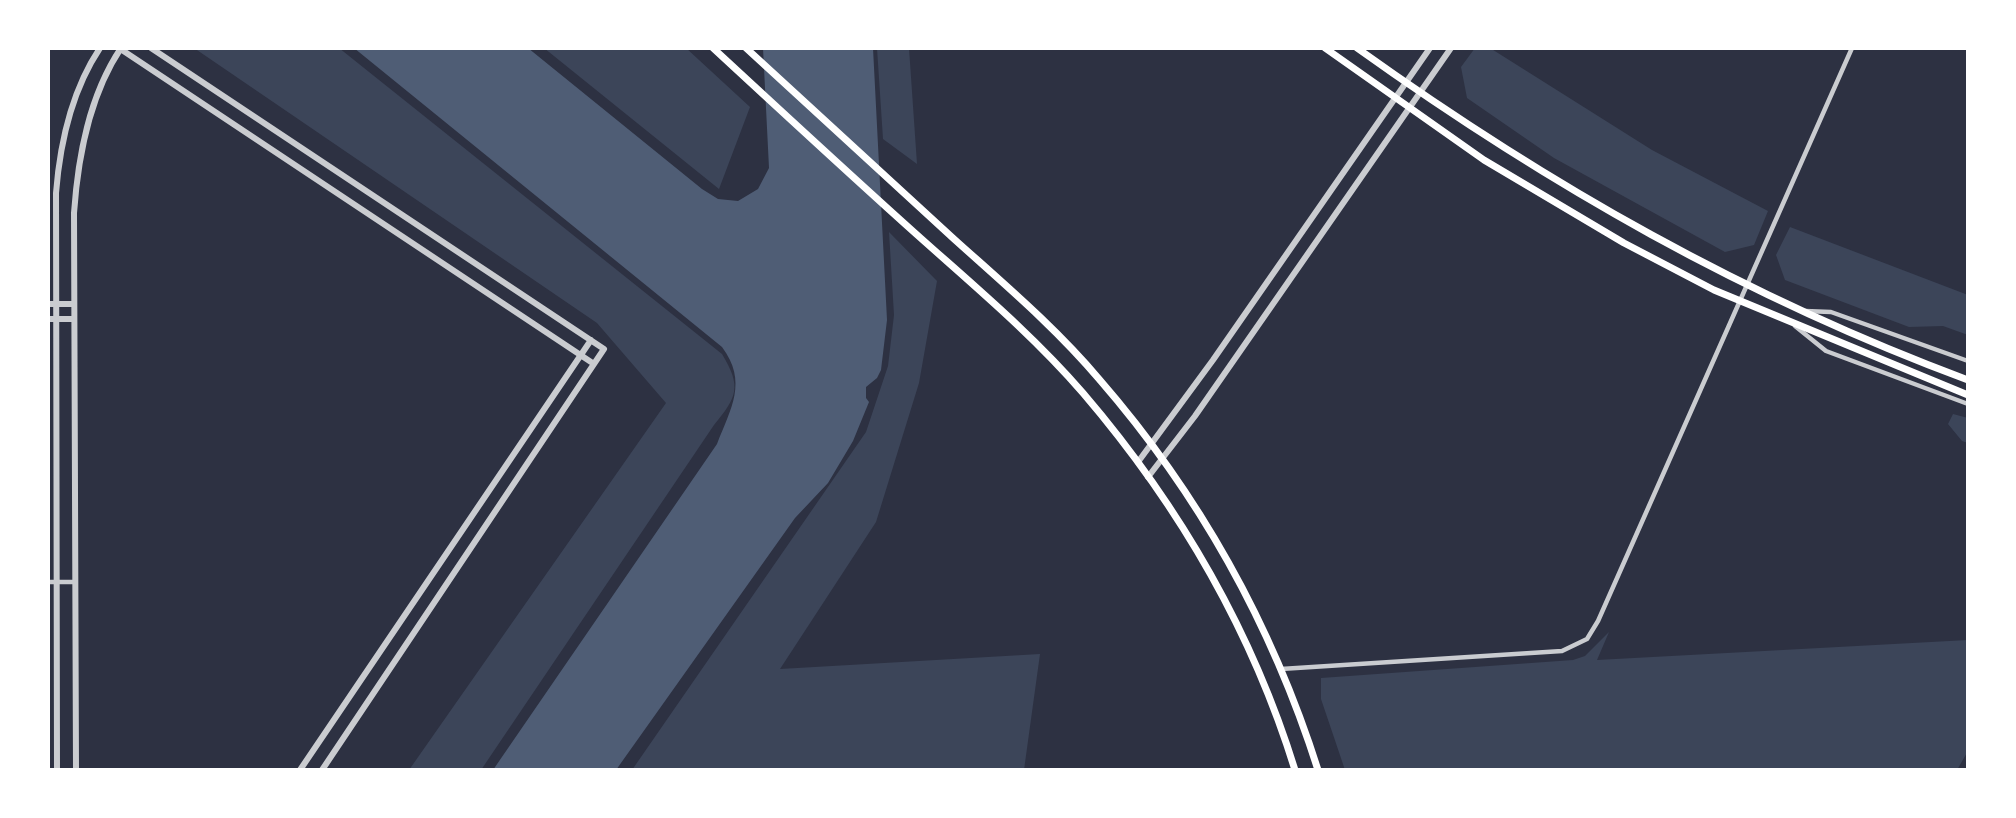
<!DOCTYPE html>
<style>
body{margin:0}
#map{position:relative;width:2016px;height:818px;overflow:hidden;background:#2d3142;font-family:"Public Sans",sans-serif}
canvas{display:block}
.frame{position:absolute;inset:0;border:50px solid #fff;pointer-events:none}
</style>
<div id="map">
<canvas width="2016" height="818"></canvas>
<div class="frame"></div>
</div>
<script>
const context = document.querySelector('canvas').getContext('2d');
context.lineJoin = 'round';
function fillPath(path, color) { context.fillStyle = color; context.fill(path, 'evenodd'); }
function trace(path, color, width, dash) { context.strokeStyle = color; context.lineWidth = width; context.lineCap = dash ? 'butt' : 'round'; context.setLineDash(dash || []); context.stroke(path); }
fillPath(new Path2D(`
 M194 48H339L722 354C742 387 737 397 714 425L481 770H409L666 403 597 323Z
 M544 48H686L750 107 719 189Z
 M877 48H909L917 164 883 139Z
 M1475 48H1490L1652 150 1768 211 1754 245 1725 252 1554 158 1467 98 1461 67Z
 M1790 227 1968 295V335L1943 326 1909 327 1785 280 1776 255Z
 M889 232 937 281 919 383 876 522 780 669 1040 654 1024 770H632L866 432 888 366 894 315Z
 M1953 414 1968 418V443L1962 441 1948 424Z
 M1609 632 1597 660 1968 640V751L1957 770H1345L1321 699V678L1573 660 1585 656Z`), '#3c4559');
fillPath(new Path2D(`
 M354 48H528L702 189 718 199 738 201 758 189 769 168 763 48H873L887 320 881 370 877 378 866 387V398L869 402 853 441 828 483 795 518 616 770H493L717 444C731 408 748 382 722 347Z`), '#4f5d75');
trace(new Path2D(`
 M1805 311 1831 312 1968 361
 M1795 326 1826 351 1968 404
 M48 582H75
 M1281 669 1562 651 1587 639 1598 621 1852 48`), '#caccd0', 4.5);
trace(new Path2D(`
 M119 48 594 364
 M151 48 604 349 322 770
 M48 304H74
 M48 319H74
 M1138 462 1213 360 1430 48
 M1148 477 1195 416 1451 48
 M57 770 56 193C60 143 72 90 100 48
 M76 770 74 213C78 156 89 96 121 48
 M300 770 591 340`), '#caccd0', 6);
trace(new Path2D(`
 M713 48C780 110 847 172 915 233 973 285 1032 334 1083 393 1178 504 1252 631 1295 770
 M746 48C815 112 885 175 954 239 1004 284 1055 327 1099 379 1199 494 1272 625 1318 770
 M1325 48 1484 160 1624 243 1714 290 1968 395
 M1357 48C1550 186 1745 297 1968 380`), '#fff', 7);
</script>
